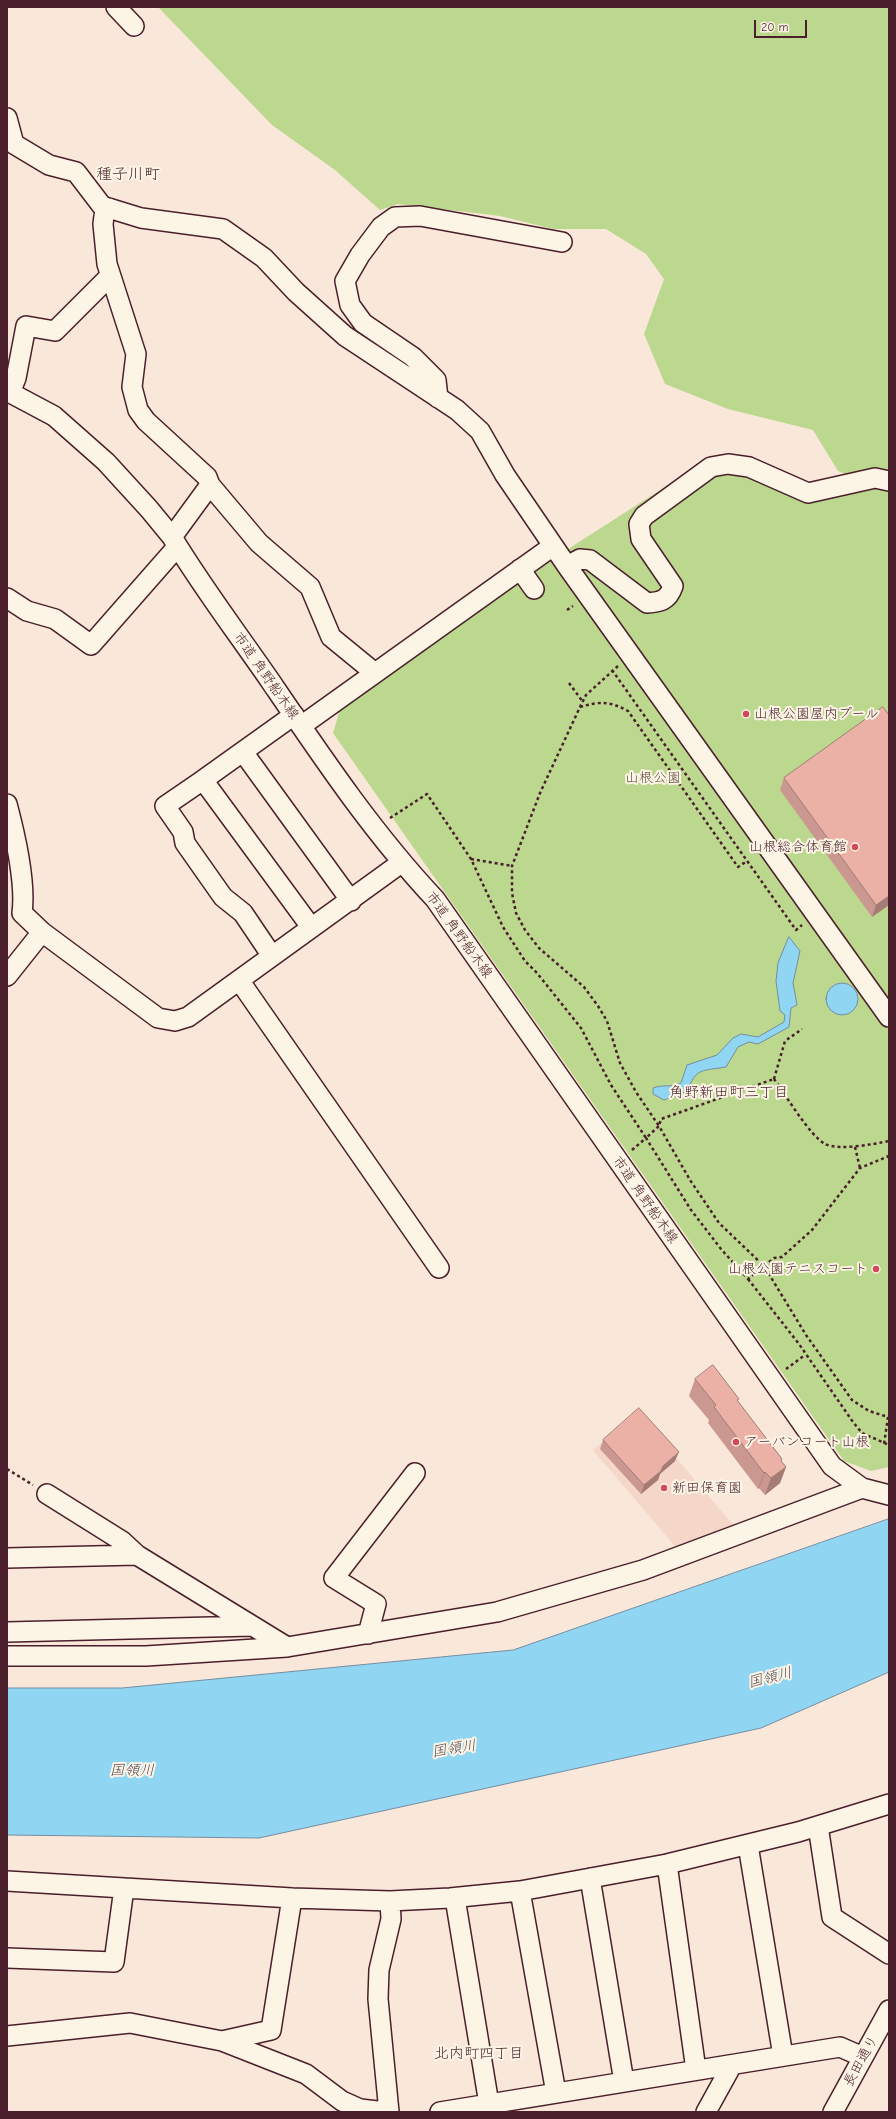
<!DOCTYPE html>
<meta charset="utf-8">
<style>
body{margin:0}
#map{position:relative;width:896px;height:2119px;overflow:hidden;background:#f9e7d9;font-family:"Comic Neue",sans-serif}
canvas{display:block}
.frame{position:absolute;inset:0;border:8px solid #4a1f2b;pointer-events:none}
.scale{position:absolute;left:754px;top:20px;width:53px;height:18px;box-sizing:border-box;border:2px solid #4a1f2b;border-top:0;padding-left:5px;font-size:12px;line-height:14px;white-space:nowrap;color:#4a1f2b;-webkit-text-stroke:3px #fcf5e5;paint-order:stroke}
</style>
<div id="map">
<canvas width="896" height="2119"></canvas>
<div class="frame"></div>
<div class="scale">20 m</div>
</div>
<script>
const context = document.querySelector('canvas').getContext('2d');
context.lineJoin = 'round';
function fillPath(path, color) { context.fillStyle = color; context.fill(path, 'evenodd'); }
function trace(path, color, width, dash) { context.strokeStyle = color; context.lineWidth = width; context.lineCap = dash ? 'butt' : 'round'; context.setLineDash(dash || []); context.stroke(path); }
function write(font, color, halo, rows, align = 'center') {
  context.font = font + ' "Comic Neue","Klee One",sans-serif'; context.lineWidth = 4; context.setLineDash([]); context.textBaseline = 'middle'; context.strokeStyle = halo; context.fillStyle = color; for (const [text, x, y, turn = 0] of rows) {
    context.save(); context.translate(x, y); context.rotate((+turn || 0) * Math.PI / 180); context.textAlign = isNaN(turn) ? turn : align; if (halo) context.strokeText(text, 0, 0); context.fillText(text, 0, 0); context.restore();
  }
}
fillPath(new Path2D(`
 M637 1412 735 1527 678 1550 593 1450Z`), '#f5d7ca');
fillPath(new Path2D(`
 M158 7H889V1467L871 1471 844 1461 333 733 340 709 565 551 696 467 711 460 809 489 850 476 838 471 813 430 728 409 665 384 644 334 664 279 646 254 606 229H553L500 216 398 204 380 210 335 170 272 125Z`), '#bcd88f');
const water = new Path2D(`
 M789 937 800 951 793 983 797 1005 791 1008 789 1027 758 1044 749 1042 738 1047 726 1067C704 1071 695 1067 688 1091L664 1100 653 1094V1088C663 1084 671 1088 681 1083L687 1065 717 1055 733 1038 741 1034 758 1037 784 1022 785 1015 780 1011 776 981 778 963Z
 M826 999a16 16 0 1 1 32 0a16 16 0 1 1-32 0Z
 M889 1519V1672L761 1728 259 1838 7 1835V1688H122L513 1650Z`);
fillPath(water, '#90d6f2');
trace(water, '#748da2', 1);
const minor = new Path2D(`
 M116 7 134 26
 M7 118 14 144 49 165 76 172 102 206 141 218 223 229 264 258 296 292 345 336 457 410 480 431 505 475 567 566 889 1017
 M109 208 104 216 103 224 107 264 136 354 132 387 138 410 146 421 207 477 210 485
 M7 391 54 416 106 462 149 509 172 537C202 587 238 634 271 682 322 757 373 833 435 899L832 1466 862 1488 889 1495
 M10 393 16 378 26 326 55 331 110 276
 M438 398 436 380 413 357 363 323 350 305 345 281 360 255 381 227 395 217 420 216 562 242
 M172 537 210 485 259 543 310 587 331 637 375 673
 M567 566 580 559 590 560 647 603C660 602 668 601 673 586L641 539 639 524 644 516 711 467 728 464 749 467 808 493 875 478 889 481
 M520 569 534 589
 M7 598 27 611 55 619 91 645 177 547
 M294 715 203 780 311 927
 M301 726 553 546
 M243 752 351 901
 M203 780 165 806 183 832 185 843 223 897 243 913 272 956
 M7 804C15 834 26 884 22 913L42 932 158 1018 175 1021 188 1017 401 863
 M7 976 42 932
 M239 980 439 1268
 M47 1494 122 1541 137 1555
 M7 1558 137 1555 287 1647
 M7 1632 252 1626
 M368 1634 376 1604 334 1578 415 1473
 M7 1656H146L287 1647 497 1612 643 1570 862 1488
 M818 1826 832 1917 889 1954
 M748 1845 783 2056
 M667 1864 696 2070
 M590 1878 624 2082
 M7 1881 292 1898 390 1901 450 1898 520 1891 667 1864 798 1832 889 1804
 M520 1891 556 2093
 M455 1898 489 2104
 M7 1958 114 1962 124 1888
 M7 2036 130 2023 222 2041 306 2074 342 2101 360 2109 386 2112
 M222 2041 271 2030 292 1898
 M389 2112 378 1999 379 1970 391 1919 390 1901
 M440 2112 840 2047 863 2057
 M706 2112 732 2065
 M833 2112 889 2010`);
trace(minor, '#4a1f2b', 22);
trace(new Path2D(`
 M567 610 573 606
 M618 666 586 695 580 707 540 793 512 866V893L516 913 525 930 539 948 584 987 598 1006 607 1021 620 1063 636 1092 659 1126 661 1119 774 1079
 M612 670 796 930 802 925
 M569 683 583 702
 M580 707C601 701 609 701 628 711L738 867 747 861
 M390 818 427 794 471 859 503 927 525 961 537 973 581 1028 611 1085 646 1138 659 1126 690 1180 719 1223 764 1266 774 1258 782 1257 812 1230 860 1168 889 1156
 M471 859 512 866
 M774 1079C785 1094 810 1136 825 1144 839 1151 874 1144 889 1141
 M774 1079 785 1041 802 1029
 M855 1147 860 1168
 M632 1150 646 1138 691 1210 721 1249 748 1279 764 1266 806 1335 852 1400 869 1411 888 1417 884 1444
 M748 1279 799 1344 853 1422 862 1433 889 1445
 M786 1369 805 1355
 M7 1469 33 1485`), '#4a1f2b', 2.5, [3, 3]);
trace(minor, '#fcf5e5', 19);
fillPath(new Path2D(`
 M889 715V905L872 917 780 790 784 778Z
 M695 1379 738 1402 782 1459 781 1462 786 1467 780 1483 765 1495 759 1488 758 1489 708 1423 709 1420 689 1396Z
 M603 1440 675 1461 660 1474 658 1480 641 1494 600 1449Z`), '#ca9890');
fillPath(new Path2D(`
 M889 896V905L872 917 876 905Z
 M679 1452 675 1461 660 1474 658 1480 641 1494 644 1485 663 1466Z
 M782 1459 777 1474 786 1467 780 1483 765 1495 771 1478 781 1461Z
 M765 1472 759 1488 758 1489 764 1473Z`), '#a47c75');
const building = new Path2D(`
 M883 707 889 715V896L876 905 784 778Z
 M713 1365 739 1399 737 1400 782 1459 781 1461 786 1467 771 1478 765 1472 764 1473 714 1407 716 1405 695 1379Z
 M639 1408 679 1452 663 1466 661 1471 644 1485 603 1440Z`);
fillPath(building, '#ebb1a7');
trace(building, '#a47c75', 1);
for (const [x, y, r, color] of [
 [746,714,4,"#d1495b"],
 [855,847,4,"#d1495b"],
 [876,1269,4,"#d1495b"],
 [736,1442,4,"#d1495b"],
 [664,1488,4,"#d1495b"]
]) { const dot = new Path2D(); dot.arc(x, y, r, 0, 2 * Math.PI); context.fillStyle = color; context.fill(dot); trace(dot, '#fcf5e5', 1.5); }
write('14px', '#4a1f2b', '#fcf5e5', [
 ["市道 角野船木線",266,676,55],
 ["市道 角野船木線",459,935,54],
 ["市道 角野船木線",645,1200,55],
 ["長田通り",861,2061,-61]
]);
write('14px', '#4a1f2b', '#fcf5e5', [
 ["山根公園屋内プール",754,714],
 ["山根総合体育館",847,847,"right"],
 ["山根公園テニスコート",868,1269,"right"],
 ["アーバンコート山根",744,1442],
 ["新田保育園",672,1488]
], 'left');
write('14px', '#664d44', '#fcf5e5', [
 ["山根公園",653,778]
]);
write('15px', '#4a1f2b', '#fcf5e5', [
 ["角野新田町三丁目",729,1093],
 ["北内町四丁目",479,2054]
]);
write('italic 15px', '#5c4d5d', '#fcf5e5', [
 ["国領川",770,1678,-14],
 ["国領川",454,1749,-9],
 ["国領川",132,1771]
]);
write('16px', '#4a1f2b', '#fcf5e5', [
 ["種子川町",128,174]
]);
</script>
